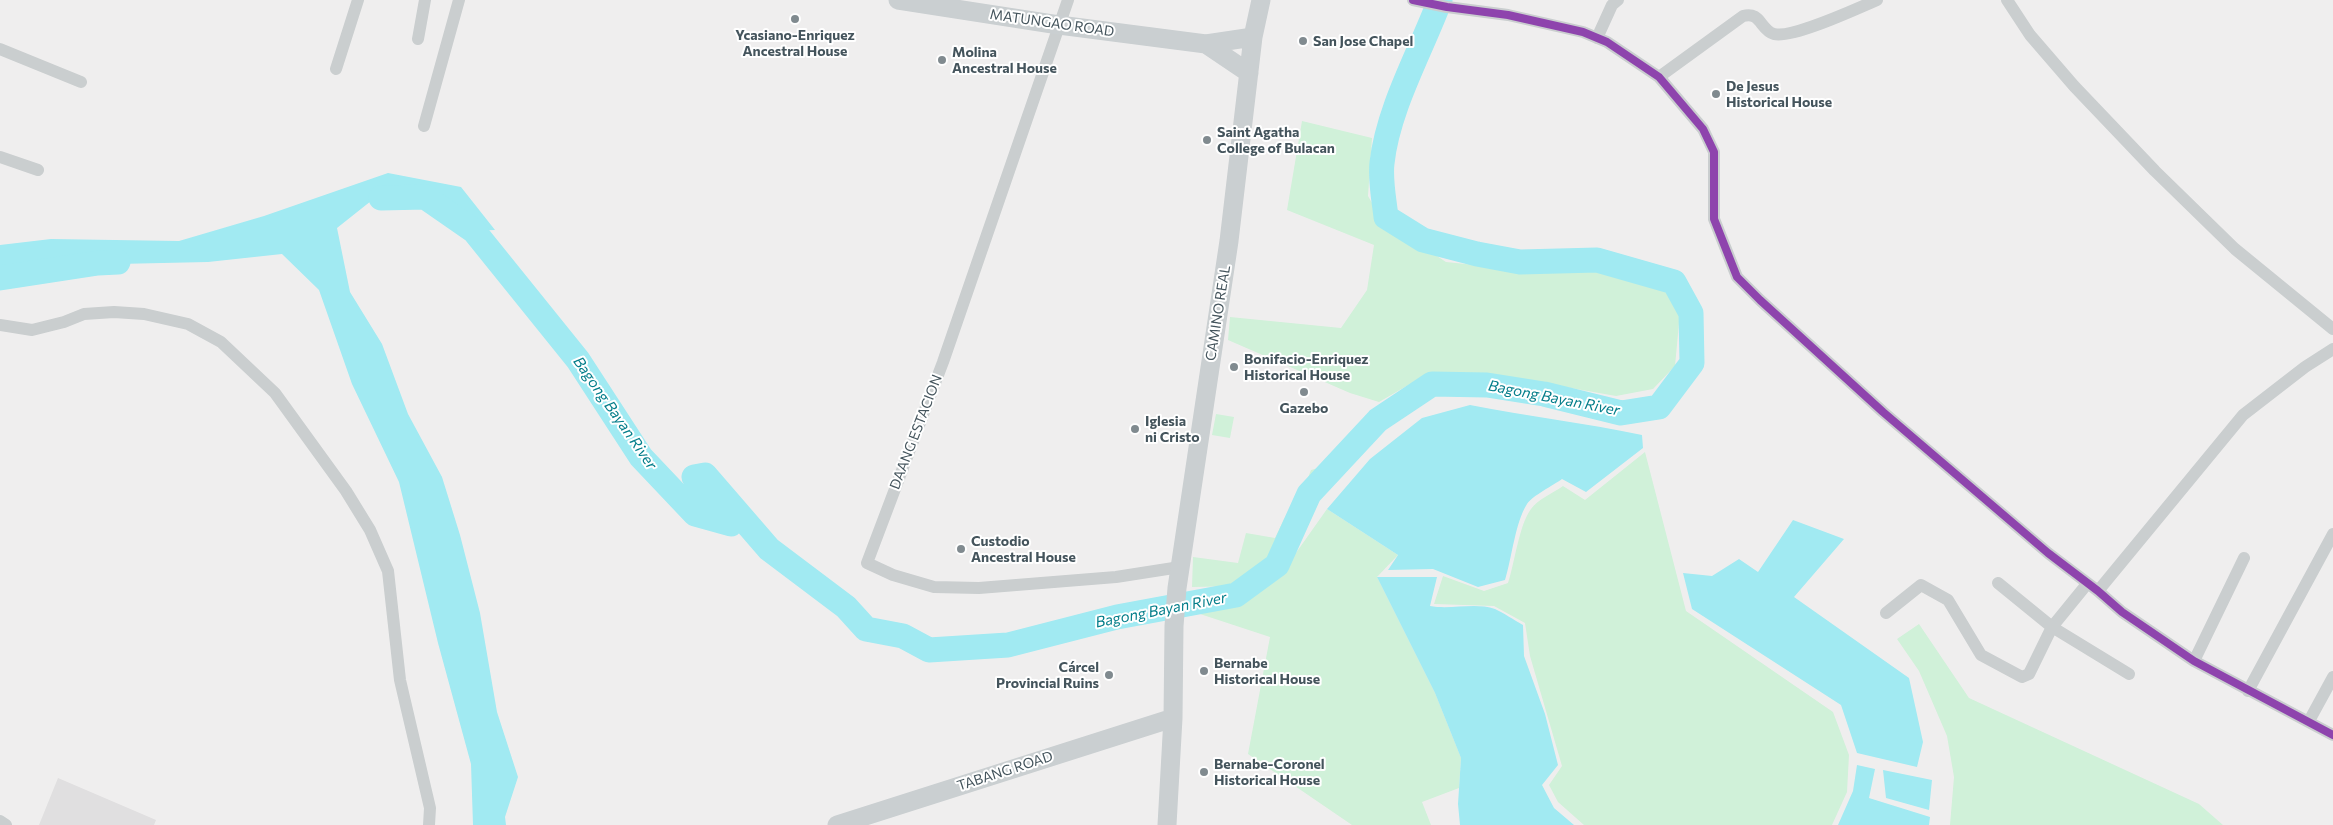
<!DOCTYPE html>
<meta charset="utf-8">
<style>
body{margin:0}
canvas{display:block;background:#efeeee}
</style>
<canvas width="2333" height="825"></canvas>
<script>
const context = document.querySelector('canvas').getContext('2d');
context.lineJoin = 'round';
function fillPath(path, color) { context.fillStyle = color; context.fill(path, 'evenodd'); }
function trace(path, color, width, dash) { context.strokeStyle = color; context.lineWidth = width; context.lineCap = dash ? 'butt' : 'round'; context.setLineDash(dash || []); context.stroke(path); }
function write(font, color, halo, rows, align = 'center') {
  context.font = font + ' Commissioner,sans-serif'; context.lineWidth = 4; context.setLineDash([]); context.textBaseline = 'middle'; context.strokeStyle = halo; context.fillStyle = color; for (const [text, x, y, turn = 0] of rows) {
    context.save(); context.translate(x, y); context.rotate((+turn || 0) * Math.PI / 180); context.textAlign = isNaN(turn) ? turn : align; if (halo) context.strokeText(text, 0, 0); context.fillText(text, 0, 0); context.restore();
  }
}
fillPath(new Path2D(`
 M58 778 156 820 154 825H39Z`), '#e0dfe0');
fillPath(new Path2D(`
 M1302 121 1372 138 1368 196 1382 220 1446 262 1505 268 1590 265 1664 286 1680 312 1675 366 1653 389 1616 396 1520 379 1429 373 1379 402 1350 393 1228 340 1230 317 1341 328 1367 290 1374 245 1287 210Z
 M1216 414 1234 417 1230 438 1212 435Z
 M1645 452 1686 611 1833 712 1849 755 1847 792 1832 825H1584L1558 802 1549 785 1562 766 1530 656 1525 623 1494 606 1434 604 1443 576 1484 591 1508 583C1515 562 1519 525 1531 509 1537 500 1553 493 1563 486L1585 500Z
 M1326 466 1311 487 1273 562 1238 586 1192 587 1193 557 1238 563 1246 533 1275 538 1284 519 1295 511 1311 470Z
 M1327 509 1398 555 1377 577 1435 693 1461 758 1459 788 1422 802 1431 825H1352L1248 754 1270 637 1197 613 1244 595 1286 567Z
 M1919 624 1969 698 2199 804 2223 825H1950L1954 777 1947 736 1919 671 1897 639Z`), '#d0f1d9');
fillPath(new Path2D(`
 M388 173 461 187 495 230 468 231 416 197 371 201 337 228 350 292 382 344 408 414 442 477 460 535 480 613 497 712 518 777 505 817 506 825H473L471 764 438 643 399 482 352 384 319 290 282 254 208 262 72 265 0 272V245L51 239 179 241 264 216Z
 M1470 405C1527 416 1585 423 1642 435L1643 448 1586 492 1562 479C1554 485 1532 496 1527 504 1515 523 1512 558 1505 580L1478 587 1433 569 1388 570 1398 555 1327 509 1370 459 1422 418Z
 M1793 520 1844 539 1794 597 1909 678 1923 742 1917 767 1857 753 1841 705 1692 609 1683 573 1712 576 1739 559 1758 572Z
 M1377 577H1437L1430 606C1451 610 1475 602 1495 609 1504 613 1514 620 1523 625L1524 656 1545 714 1558 765 1542 785 1554 808 1574 825H1460L1458 804 1461 758 1435 693Z
 M1857 765 1875 769 1869 798 1930 817 1929 825H1838L1853 791Z
 M1883 770 1932 780 1929 810 1886 798Z`), '#a1eaf2');
trace(new Path2D(`
 M381 198 425 197 474 231 578 360 641 457 695 514 731 524 694 477 705 475 769 549 846 607 866 629 903 636 929 650 1008 645 1117 617 1236 595 1277 565 1309 494 1378 420 1432 384 1487 385 1544 394 1621 413 1659 407 1692 363 1691 313 1674 282 1597 260 1520 262 1477 254 1423 240 1386 217C1384 199 1380 180 1382 163 1388 108 1421 51 1440 0
 M0 278 98 263 118 262`), '#a1eaf2', 25);
trace(new Path2D(`
 M1068 0 943 362 867 563 893 575 934 587 979 588 1116 577 1180 567
 M1413 0 1447 7 1508 15 1583 32 1607 42 1659 77 1703 129 1714 152V219L1737 277 1760 300 1883 412 2048 553 2098 591 2122 612 2194 661 2333 735
 M2007 0 2030 35 2074 86 2155 171 2235 249 2333 329
 M1597 38 1612 5 1618 0
 M418 39 425 0
 M0 49 81 82
 M336 69 358 0
 M1659 77 1743 16C1761 11 1760 30 1774 34 1792 39 1858 8 1877 0
 M424 126 459 0
 M0 157 38 170
 M0 325 32 330 64 322 84 314 114 312 144 314 188 324 221 342 275 393 346 491 370 530 388 571 400 680 430 808 429 825
 M1998 583 2052 627 2129 674
 M2098 591 2243 415 2305 367 2333 349
 M1886 613 1921 585 1948 600 1981 655 2022 677 2029 674 2052 627 2087 584
 M2194 661 2244 558
 M2248 691 2333 534
 M2309 721 2333 677
 M0 821 6 825`), '#cacecf', 12);
trace(new Path2D(`
 M898 0 1059 25 1206 44 1253 37
 M1206 44 1249 73
 M837 825 1173 718
 M1167 825 1173 718 1174 626 1177 588 1229 241 1253 37 1261 0`), '#cacfd1', 19);
trace(new Path2D(`
 M1413 0 1447 7 1508 15 1583 32 1607 42 1659 77 1703 129 1714 152V219L1737 277 1760 300 1883 412 2048 553 2098 591 2122 612 2194 661 2333 735`), '#8e44ad', 8);
for (const [x, y, r, color] of [
 [795,19,5,"#808a8f"],
 [1303,41,5,"#808a8f"],
 [942,60,5,"#808a8f"],
 [1716,94,5,"#808a8f"],
 [1207,140,5,"#808a8f"],
 [1234,367,5,"#808a8f"],
 [1304,392,5,"#808a8f"],
 [1135,429,5,"#808a8f"],
 [961,549,5,"#808a8f"],
 [1204,671,5,"#808a8f"],
 [1109,675,5,"#808a8f"],
 [1204,772,5,"#808a8f"]
]) { const dot = new Path2D(); dot.arc(x, y, r, 0, 2 * Math.PI); context.fillStyle = color; context.fill(dot); trace(dot, '#fff', 2); }
write('14px', '#44545c', '#fff', [
 ["MATUNGAO ROAD",1052,23,8],
 ["CAMINO REAL",1218,313,-81],
 ["DAANG ESTACION",916,432,-69],
 ["TABANG ROAD",1005,771,-18]
]);
write('bold 14px', '#44545c', '#fff', [
 ["Ycasiano-Enriquez",795,35,"center"],
 ["Ancestral House",795,51,"center"],
 ["San Jose Chapel",1313,41],
 ["Molina",952,52],
 ["Ancestral House",952,68],
 ["De Jesus",1726,86],
 ["Historical House",1726,102],
 ["Saint Agatha",1217,132],
 ["College of Bulacan",1217,148],
 ["Bonifacio-Enriquez",1244,359],
 ["Historical House",1244,375],
 ["Gazebo",1304,408,"center"],
 ["Iglesia",1145,421],
 ["ni Cristo",1145,437],
 ["Custodio",971,541],
 ["Ancestral House",971,557],
 ["Bernabe",1214,663],
 ["Historical House",1214,679],
 ["Cárcel",1099,667,"right"],
 ["Provincial Ruins",1099,683,"right"],
 ["Bernabe-Coronel",1214,764],
 ["Historical House",1214,780]
], 'left');
write('italic 15px', '#047e8a', '#fff', [
 ["Bagong Bayan River",1554,398,11],
 ["Bagong Bayan River",615,413,55],
 ["Bagong Bayan River",1161,610,-11]
]);
</script>
